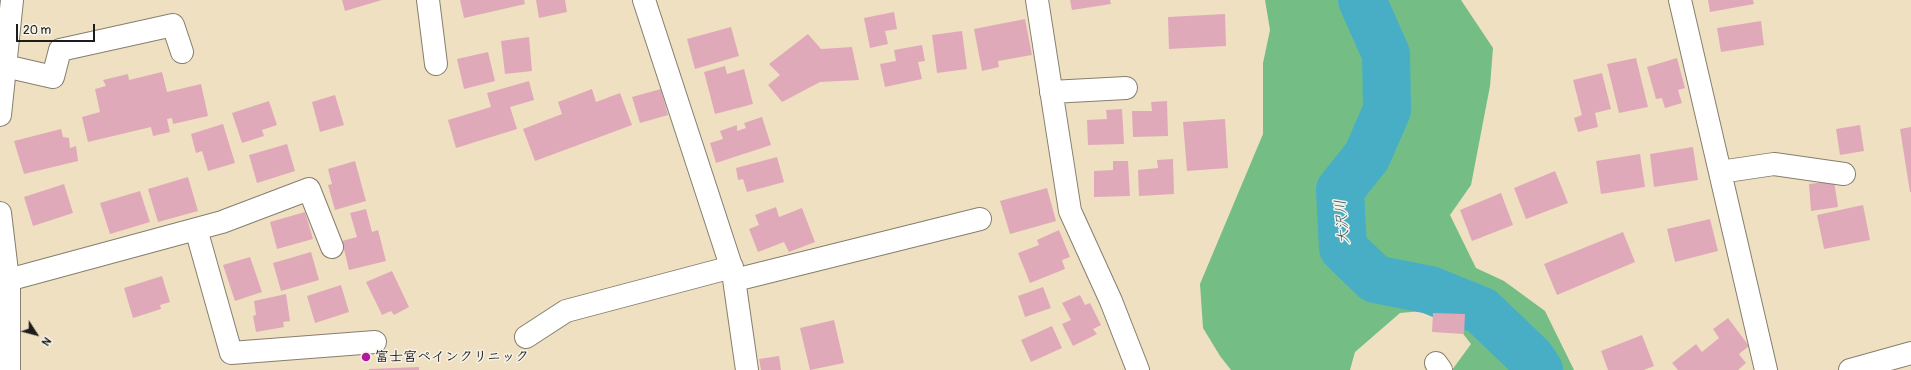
<!DOCTYPE html>
<meta charset="utf-8">
<style>
body{margin:0}
#map{position:relative;width:1911px;height:370px;overflow:hidden;background:#efe0c1;font-family:Pangolin,sans-serif}
canvas{display:block}
.north{position:absolute;left:16px;top:314px;width:40px;height:40px;-webkit-text-stroke:3px #f7f3e8;paint-order:stroke;rotate:126deg;font-size:11px;font-weight:700;line-height:16px;text-align:center;color:#1c1c1c}
.north::after{content:'';display:block;margin:auto;width:14px;height:18px;background:#1c1c1c;clip-path:polygon(50% 0,100% 100%,50% 72%,0 100%)}
.scale{position:absolute;left:16px;top:24px;width:79px;height:18px;box-sizing:border-box;border:2px solid #1c1c1c;border-top:0;padding-left:5px;font-size:12px;line-height:14px;white-space:nowrap;color:#1c1c1c;-webkit-text-stroke:3px #f7f3e8;paint-order:stroke}
</style>
<div id="map">
<canvas width="1911" height="370"></canvas>
<div class="north">N</div>
<div class="scale">20 m</div>
</div>
<script>
const context = document.querySelector('canvas').getContext('2d');
context.lineJoin = 'round';
function fillPath(path, color) { context.fillStyle = color; context.fill(path, 'evenodd'); }
function trace(path, color, width, dash) { context.strokeStyle = color; context.lineWidth = width; context.lineCap = dash ? 'butt' : 'round'; context.setLineDash(dash || []); context.stroke(path); }
function write(font, color, halo, rows, align = 'center') {
  context.font = font + ' Pangolin,"Klee One",sans-serif'; context.lineWidth = 3; context.setLineDash([]); context.textBaseline = 'middle'; context.strokeStyle = halo; context.fillStyle = color; for (const [text, x, y, turn = 0] of rows) {
    context.save(); context.translate(x, y); context.rotate((+turn || 0) * Math.PI / 180); context.textAlign = isNaN(turn) ? turn : align; if (halo) context.strokeText(text, 0, 0); context.fillText(text, 0, 0); context.restore();
  }
}
fillPath(new Path2D(`
 M1265 0H1461L1493 48 1490 86 1471 185 1450 215 1476 268 1504 281 1545 311 1574 370H1452L1471 344 1444 309 1400 313 1355 352 1350 370H1231L1220 356 1203 328 1200 284 1263 134V63L1270 30Z`), '#74be86');
trace(new Path2D(`
 M1362 0 1386 54 1387 110 1367 156 1340 190 1343 248 1375 279 1430 290 1482 311 1531 358 1539 370`), '#47aec6', 48);
fillPath(new Path2D(`
 M342 0H382L345 11Z
 M460 0H524L525 4 464 18Z
 M536 0H565L567 12 539 18Z
 M1070 0H1110L1111 4 1072 10Z
 M1708 0H1753L1754 4 1710 12Z
 M894 12 897 29 885 31 888 44 870 48 864 18Z
 M1225 14 1226 46 1169 49 1168 17Z
 M1025 19 1032 55 998 61 999 67 982 71 974 29Z
 M1761 21 1764 45 1721 52 1717 28Z
 M731 27 739 56 695 69 687 39Z
 M962 31 967 69 937 73 932 35Z
 M808 34 821 49 852 47 859 80 820 82 782 102 768 85 780 75 769 64Z
 M529 37 532 71 505 74 501 41Z
 M922 45 925 61 918 62 922 79 885 87 880 64 896 61 894 50Z
 M488 52 495 81 464 89 457 59Z
 M1636 58 1648 107 1619 113 1607 64Z
 M1677 58 1685 88 1678 90 1682 103 1665 108 1662 98 1656 99 1647 67Z
 M725 66 727 74 744 69 753 104 715 114 704 72Z
 M162 72 167 92 201 84 208 116 173 124 172 118 167 119 170 132 153 136 151 127 88 142 82 117 100 112 95 89 106 86 103 80 128 74 129 80Z
 M1602 73 1611 109 1595 113 1598 127 1578 132 1574 118 1582 115 1573 80Z
 M529 81 534 100 510 107 517 129 456 148 448 120 491 107 487 93Z
 M592 89 596 102 620 93 632 125 535 161 523 129 562 114 558 102Z
 M661 89 668 115 640 123 632 97Z
 M335 95 344 125 320 132 312 102Z
 M269 101 277 125 262 130 264 136 242 143 232 113Z
 M1167 101 1168 136 1133 137 1132 111H1152L1151 102Z
 M1122 109 1124 144 1088 145 1087 120 1107 119 1106 110Z
 M762 117 771 145 716 163 710 143 723 139 720 131 737 125V131L746 128 744 123Z
 M1225 119 1228 168 1187 171 1183 122Z
 M223 124 235 163 208 171 202 151 196 153 191 134Z
 M1860 125 1864 151 1840 155 1836 129Z
 M1911 127V192H1910L1900 129Z
 M61 129 63 137 69 138 70 148 76 146 78 161 24 174 14 141Z
 M287 144 295 171 257 183 249 155Z
 M1693 147 1698 180 1654 187 1650 154Z
 M1640 154 1645 187 1601 194 1596 161Z
 M777 157 784 182 747 192 743 179 738 180 736 168Z
 M1173 159 1174 194 1139 196 1138 170 1158 168 1157 160Z
 M355 161 366 201 335 210 328 185 332 184 328 169Z
 M1113 161H1128L1130 196 1094 197V171L1113 170Z
 M1555 171 1568 203 1526 219 1514 188Z
 M188 177 198 211 158 222 148 189Z
 M1834 181 1838 207 1811 211 1809 184Z
 M64 184 73 213 33 226 24 197Z
 M1047 188 1056 221 1010 234 1000 201Z
 M140 191 150 222 110 234 100 203Z
 M1501 193 1513 225 1472 241 1460 210Z
 M1863 205 1870 240 1824 249 1817 215Z
 M776 207 779 217 802 208 815 242 789 252 784 242 758 252 749 229 759 225 755 215Z
 M366 209 372 232 378 230 386 261 349 270 342 241 357 237 350 213Z
 M305 212 313 239 277 249 270 222Z
 M1710 219 1718 251 1675 262 1667 229Z
 M1059 230 1070 257 1062 260 1065 269 1030 283 1018 253 1039 245 1037 240Z
 M1623 232 1635 262 1557 295 1544 264Z
 M311 252 319 280 281 291 273 263Z
 M250 257 262 292 235 301 223 265Z
 M392 271 409 307 394 315 391 311 382 315 366 282Z
 M162 276 170 302 160 305 161 309 133 318 124 288Z
 M341 285 349 312 315 323 307 296Z
 M1043 287 1051 308 1025 317 1018 296Z
 M286 294 290 321 283 322 284 327 256 332 253 316 256 315 254 301Z
 M1080 295 1085 305 1090 303 1101 325 1093 329 1097 334 1073 346 1062 324 1071 320 1062 303Z
 M1433 313 1465 314 1464 334 1432 332Z
 M1728 318 1749 346 1739 354 1746 363 1738 370H1678L1672 363 1696 344 1702 352 1719 338 1713 329Z
 M834 320 844 363 810 370 800 328Z
 M1052 326 1062 348 1031 362 1021 340Z
 M1642 335 1654 366 1644 370H1608L1601 351Z
 M779 356 781 370H761L759 359Z
 M419 367V370H369V369Z`), '#e0a9ba');
const minor = new Path2D(`
 M428 0 436 64
 M644 0 733 272 747 370
 M1037 0 1070 211 1111 301 1138 370
 M1680 0 1766 370
 M5 66 53 77 60 50 173 25 182 52
 M1051 92 1126 88
 M1720 172 1774 164 1844 174
 M196 229 231 353 375 342
 M8 280 222 222 309 189 332 247
 M735 280 980 219
 M526 337 566 311 732 267
 M1436 363 1441 370`);
const secondary = new Path2D(`
 M0 115 12 0
 M0 213 9 288V370
 M1850 370 1911 353`);
trace(minor, '#867e6e', 24);
trace(secondary, '#867e6e', 24);
trace(minor, '#fff', 22);
trace(secondary, '#fff', 22);
for (const [x, y, r, color] of [
 [366,357,5,"#b5179e"]
]) { const dot = new Path2D(); dot.arc(x, y, r, 0, 2 * Math.PI); context.fillStyle = color; context.fill(dot); trace(dot, '#f7f3e8', 1.5); }
write('bold 14px', '#1c1c1c', '#f7f3e8', [
 ["富士宮ペインクリニック",375,357]
], 'left');
write('italic 15px', '#2d5660', '#f7f3e8', [
 ["大沢川",1343,222,-95]
]);
</script>
